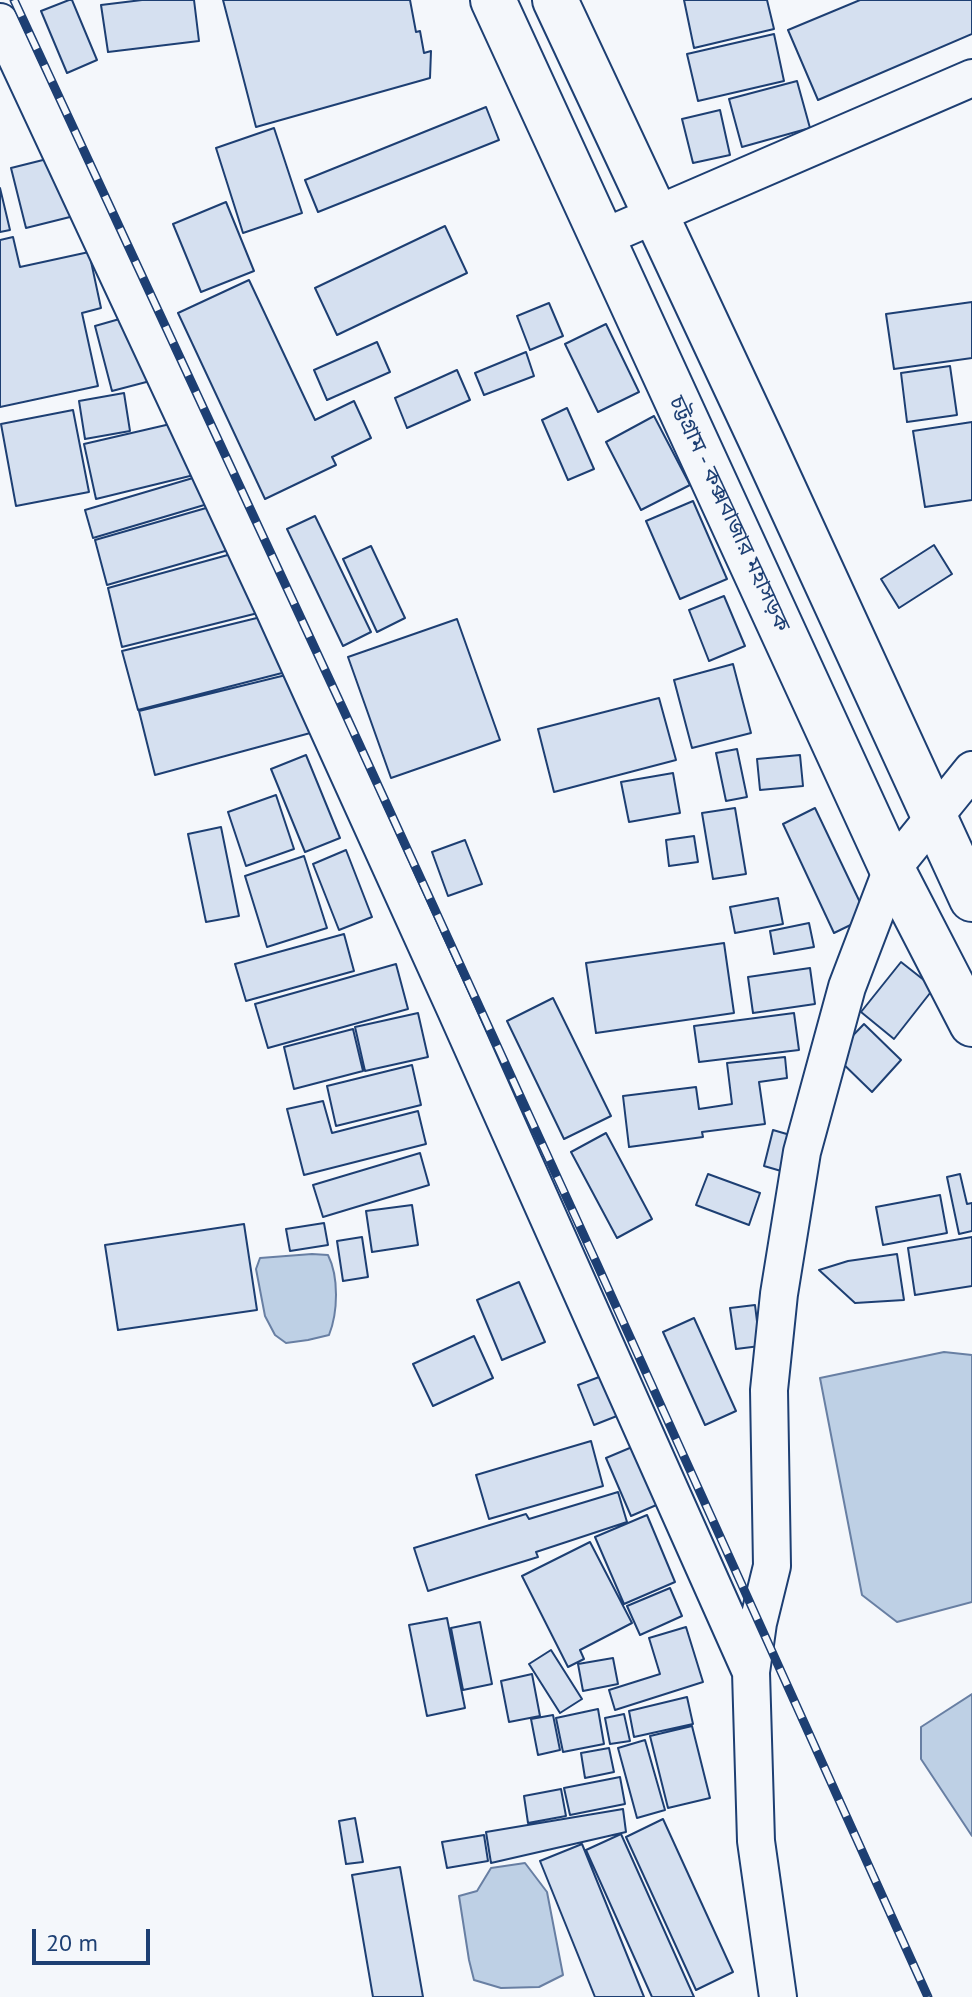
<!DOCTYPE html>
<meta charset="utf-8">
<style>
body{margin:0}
#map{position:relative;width:972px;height:1997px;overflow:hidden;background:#f4f7fb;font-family:"PT Sans",sans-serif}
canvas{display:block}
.scale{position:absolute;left:32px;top:1929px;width:118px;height:36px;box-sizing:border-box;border:4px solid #1d3f73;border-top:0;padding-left:10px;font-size:24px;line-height:28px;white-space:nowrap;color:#1d3f73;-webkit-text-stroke:6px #f4f7fb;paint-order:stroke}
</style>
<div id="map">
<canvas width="972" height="1997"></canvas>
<div class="scale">20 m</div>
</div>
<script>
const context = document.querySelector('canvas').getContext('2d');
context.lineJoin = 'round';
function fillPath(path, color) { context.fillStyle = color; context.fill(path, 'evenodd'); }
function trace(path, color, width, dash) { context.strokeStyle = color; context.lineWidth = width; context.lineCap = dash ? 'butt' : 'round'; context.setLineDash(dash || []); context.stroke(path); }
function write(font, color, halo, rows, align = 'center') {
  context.font = font + ' "PT Sans","Noto Sans Bengali",sans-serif'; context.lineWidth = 6; context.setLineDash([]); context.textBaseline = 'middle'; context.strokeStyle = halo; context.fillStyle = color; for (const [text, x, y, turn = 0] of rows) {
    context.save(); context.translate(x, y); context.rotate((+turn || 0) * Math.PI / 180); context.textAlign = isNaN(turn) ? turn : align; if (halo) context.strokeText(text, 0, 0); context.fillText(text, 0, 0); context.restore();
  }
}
const water = new Path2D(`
 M312 1254 328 1255C339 1277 338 1312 329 1335L308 1340 286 1343 275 1335 265 1316 256 1269 260 1258Z
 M944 1352 972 1355V1602L897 1622 862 1595 820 1378Z
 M972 1694V1836L921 1759V1727Z
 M525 1863 547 1892 563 1975 539 1987 501 1988 474 1980 469 1960 459 1896 477 1891 491 1868Z`);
fillPath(water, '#bed0e5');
trace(water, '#687fa3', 2);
const building = new Path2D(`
 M69 0H72L97 60 67 73 41 11Z
 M142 0H194L199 41 108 52 101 5Z
 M223 0H410L416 32 420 31 424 53 431 51 430 78 256 127Z
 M684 0H767L774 29 694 48Z
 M860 0H972V34L818 100 788 30Z
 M774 34 784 81 698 101 687 54Z
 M797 81 810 128 742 147 729 99Z
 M486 107 499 140 318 212 305 180Z
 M720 110 730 155 693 163 682 119Z
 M274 128 302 213 243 233 216 148Z
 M63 155 78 215 26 228 11 168Z
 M0 188 10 230 0 232Z
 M226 202 254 271 201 292 173 224Z
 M445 226 467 273 337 335 315 288Z
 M13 237 20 267 89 252 101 308 82 313 98 386 0 407V240Z
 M249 280 315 420 354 401 371 438 332 457 336 465 265 499 178 313Z
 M972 302V358L894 369 886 314Z
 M549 303 563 336 530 350 517 316Z
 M137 314 154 380 112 391 95 326Z
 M606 324 639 392 598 412 565 344Z
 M377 342 390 372 327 400 314 370Z
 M526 352 534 376 484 395 475 373Z
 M950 366 957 415 907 422 901 373Z
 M457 370 470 400 407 428 395 398Z
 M124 393 130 431 85 439 79 401Z
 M567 408 594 469 568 480 542 420Z
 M73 410 89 492 16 506 1 424Z
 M654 416 690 485 641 510 606 442Z
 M179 422 194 475 96 499 84 444Z
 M972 422V500L925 507 913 431Z
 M203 475 211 503 93 538 85 510Z
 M693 501 727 579 680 599 646 521Z
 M220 504 232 549 107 585 95 540Z
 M315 516 371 632 343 646 287 529Z
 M934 545 952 574 899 608 881 579Z
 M371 546 405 618 377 632 343 559Z
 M235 553 258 613 122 647 108 588Z
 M724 596 745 646 709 661 689 610Z
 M265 616 286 672 138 710 122 651Z
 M457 619 500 740 391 778 348 657Z
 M733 664 751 733 692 748 674 680Z
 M290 674 314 732 155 775 139 711Z
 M659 698 676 760 554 792 538 729Z
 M737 749 747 797 726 801 716 753Z
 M306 755 340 838 305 852 271 769Z
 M800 755 803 786 760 790 757 759Z
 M673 773 680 813 629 822 621 782Z
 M276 795 294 849 246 866 228 812Z
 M735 808 746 874 713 879 702 813Z
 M815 808 867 917 834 933 783 824Z
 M221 827 239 916 206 922 188 834Z
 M694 836 698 862 669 866 666 840Z
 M465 840 482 884 448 896 432 852Z
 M346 850 372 917 339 930 313 864Z
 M304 856 327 928 267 947 245 876Z
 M778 898 783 924 735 933 730 907Z
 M809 923 814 947 774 954 770 931Z
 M344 934 354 971 246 1001 235 964Z
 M724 943 734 1013 596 1033 586 963Z
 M901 962 934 988 894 1039 861 1012Z
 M396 964 408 1009 268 1048 255 1004Z
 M810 968 815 1004 753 1013 748 977Z
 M553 998 611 1116 564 1139 507 1021Z
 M418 1013 428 1057 365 1071 355 1027Z
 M794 1013 799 1050 699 1062 694 1026Z
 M864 1024 901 1060 872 1092 834 1055Z
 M353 1029 363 1071 294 1089 284 1047Z
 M785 1057 787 1078 759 1082 765 1124 702 1132 703 1137 629 1147 623 1096 696 1087 699 1109 732 1104 727 1063Z
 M412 1065 421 1105 336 1126 327 1086Z
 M323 1101 332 1133 418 1111 426 1144 304 1175 287 1109Z
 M773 1130 797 1137 788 1173 764 1166Z
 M606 1133 652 1219 617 1238 571 1152Z
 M420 1153 429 1185 323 1217 313 1185Z
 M708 1174 760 1193 749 1225 696 1205Z
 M960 1174 967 1204 972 1203V1231L959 1234 947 1177Z
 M940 1195 947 1233 883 1245 876 1207Z
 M412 1205 418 1245 372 1252 366 1211Z
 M324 1223 328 1245 290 1251 286 1229Z
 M244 1224 257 1310 118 1330 105 1245Z
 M362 1237 368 1277 343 1281 337 1241Z
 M972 1237V1286L915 1295 908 1248Z
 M897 1254 904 1300 855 1303 819 1270 848 1261Z
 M519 1282 545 1342 502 1360 477 1300Z
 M755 1305 760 1346 736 1349 730 1308Z
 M694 1318 736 1411 705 1425 663 1332Z
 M474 1336 493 1378 433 1406 413 1364Z
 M607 1374 622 1414 594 1425 578 1385Z
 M591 1441 603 1486 489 1519 476 1475Z
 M644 1442 668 1500 631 1516 606 1458Z
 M618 1492 627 1522 536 1552 538 1557 428 1591 414 1548 526 1514 529 1519Z
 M647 1515 675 1582 624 1604 595 1537Z
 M590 1542 632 1623 580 1650 584 1659 568 1667 522 1576Z
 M670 1588 682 1616 640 1635 627 1606Z
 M447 1618 465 1708 427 1716 409 1625Z
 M480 1622 492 1684 463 1690 451 1628Z
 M686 1627 703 1682 615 1710 609 1690 660 1674 649 1638Z
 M551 1650 582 1699 560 1713 529 1664Z
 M613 1658 618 1684 583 1691 578 1664Z
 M532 1674 540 1716 509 1722 501 1681Z
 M687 1697 693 1724 634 1737 629 1711Z
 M598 1709 604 1744 563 1752 556 1718Z
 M624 1714 630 1741 610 1744 605 1718Z
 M553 1715 560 1750 538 1755 531 1719Z
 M692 1726 710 1798 668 1808 650 1736Z
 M645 1740 665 1810 637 1818 618 1748Z
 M609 1748 614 1772 585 1778 581 1753Z
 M620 1777 625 1804 570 1815 564 1788Z
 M561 1789 566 1816 528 1823 524 1796Z
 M623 1809 626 1832 491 1863 486 1832Z
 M355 1818 363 1862 346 1864 339 1821Z
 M663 1819 733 1972 696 1990 626 1837Z
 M621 1834 694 1997H652L586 1850Z
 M484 1835 488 1861 447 1868 442 1842Z
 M582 1844 644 1997H595L540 1861Z
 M400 1867 423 1997H373L352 1875Z`);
fillPath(building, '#d5e0f0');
trace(building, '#1d3f73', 2);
const street = new Path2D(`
 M0 22 273 607 455 1008 751 1672
 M602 238 972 78
 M778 1997 756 1841 751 1672 758 1623 772 1566 769 1390 779 1294 802 1152 847 987 892 869 972 770`);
const highway = new Path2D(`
 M493 0 892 869 972 1024
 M555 0 762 442 972 899`);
trace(street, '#1d3f73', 40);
trace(highway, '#1d3f73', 48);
trace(street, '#f4f7fb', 36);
trace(highway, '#f4f7fb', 44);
const rail = new Path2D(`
 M14 0 344 711 597 1264 928 1997`);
trace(rail, '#1d3f73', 9);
trace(rail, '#f4f7fb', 6, [18]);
write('22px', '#1d3f73', '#f4f7fb', [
 ["চট্টগ্রাম - কক্সবাজার মহাসড়ক",729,514,65]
]);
</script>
